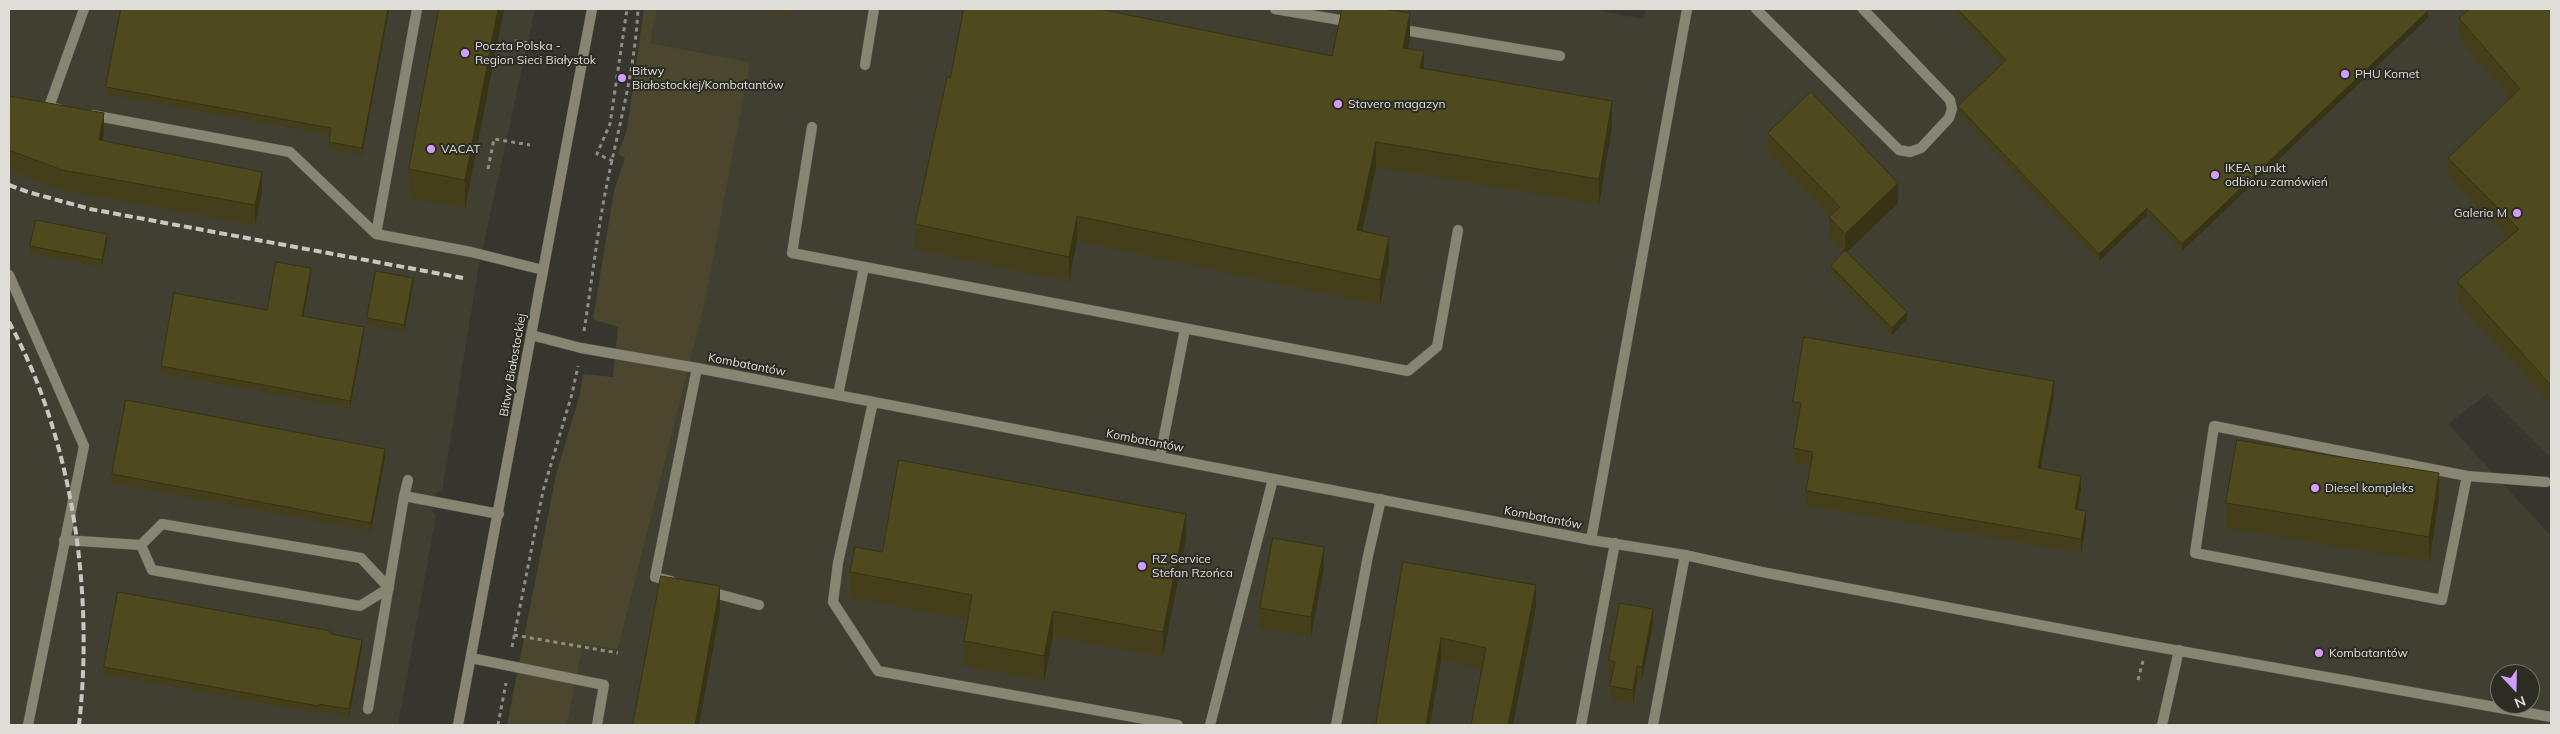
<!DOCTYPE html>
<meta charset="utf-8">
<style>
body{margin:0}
#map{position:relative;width:2560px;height:734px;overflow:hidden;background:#37362e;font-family:Mulish,sans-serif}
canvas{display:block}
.frame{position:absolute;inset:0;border:10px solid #deddd8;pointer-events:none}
.north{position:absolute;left:2490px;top:664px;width:50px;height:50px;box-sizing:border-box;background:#2d2c24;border:1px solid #74736c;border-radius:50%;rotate:159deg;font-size:14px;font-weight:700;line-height:20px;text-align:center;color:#deddd8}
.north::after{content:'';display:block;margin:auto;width:18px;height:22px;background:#d49cfc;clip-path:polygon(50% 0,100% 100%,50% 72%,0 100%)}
</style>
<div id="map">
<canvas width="2560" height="734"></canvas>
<div class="frame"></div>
<div class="north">N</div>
</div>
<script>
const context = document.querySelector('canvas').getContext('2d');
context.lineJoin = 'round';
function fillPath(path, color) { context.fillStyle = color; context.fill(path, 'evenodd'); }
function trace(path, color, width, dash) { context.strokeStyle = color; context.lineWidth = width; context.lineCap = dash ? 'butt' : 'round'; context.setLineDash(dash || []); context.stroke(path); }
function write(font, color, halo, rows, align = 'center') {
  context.font = font + ' Mulish,sans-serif'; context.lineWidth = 4; context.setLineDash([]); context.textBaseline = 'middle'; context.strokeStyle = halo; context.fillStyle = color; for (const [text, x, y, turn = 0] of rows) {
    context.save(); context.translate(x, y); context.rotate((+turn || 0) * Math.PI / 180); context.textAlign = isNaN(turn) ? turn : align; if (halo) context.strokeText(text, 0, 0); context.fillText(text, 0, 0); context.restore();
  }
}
fillPath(new Path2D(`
 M9 9H535L478 270 442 491 436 493 432 511 436 516 398 725H9Z
 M657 9H1592L1643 19 1646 9H2551V458L2487 394 2448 424 2551 536V725H567L583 644 618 649 705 302 749 62 650 43ZM2500 674H2530V704H2500Z`), '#413f31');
fillPath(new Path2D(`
 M644 9H657L650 43 750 62 705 302 618 649 583 644 567 725H507L556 475 580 394 583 374 613 377 618 327 593 319 614 191 625 158 618 154 627 130Z`), '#4b472e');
const service = new Path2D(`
 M1275 9 1352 22
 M1756 9 1899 150 1910 152 1921 148 1949 118 1952 109 1950 100 1863 9
 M1398 29 1560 56
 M865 65 874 9
 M58 109 49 107 84 9
 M92 115 290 152 376 234 471 252 543 270
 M812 127 792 253 1408 371 1437 347 1458 230
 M376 234 417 9
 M9 275 84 446 28 725
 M838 395 864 267
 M873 402 838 563 833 602 878 671 1178 725
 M1160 457 1185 329
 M2467 476 2442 600 2195 553 2214 426 2467 476 2546 482
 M404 496 499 514
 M64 540 141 545 162 524 361 558 389 588 360 606 152 570 141 545
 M1591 540 1687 9
 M671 581 655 577 697 368
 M707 591 759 605
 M471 658 604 685 597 725
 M368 709 404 496 408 480
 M1210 725 1273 479
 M1336 725 1368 556 1381 499
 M1581 725 1615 543
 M1653 725 1685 555
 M2162 725 2179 650`);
const minor = new Path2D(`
 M531 335 581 348 697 368 1591 540 1685 555 1762 572 2124 641 2551 717`);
const tertiary = new Path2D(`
 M458 725 592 9`);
trace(service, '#55544d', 11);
trace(minor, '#55544d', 11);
trace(tertiary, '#55544d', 11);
trace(new Path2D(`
 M515 41 548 46
 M613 161 597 154 610 124 627 9
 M488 169 494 139 530 145
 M584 331C591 287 596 243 604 199 616 135 635 74 638 9
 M514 635 618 653
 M512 647 543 491 572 394 578 366
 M2138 680 2143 661
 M498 725 506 683`), '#8e8d86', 3, [4, 4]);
trace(service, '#888572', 10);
trace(minor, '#888572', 10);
trace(tertiary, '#888572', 10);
trace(new Path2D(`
 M9 185 28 192 90 209 463 278
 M9 322C73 439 94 593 79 725`), '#c8c7c2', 4, [8, 4]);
fillPath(new Path2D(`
 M389 9 362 155 329 149V142L330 135 106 94V87Z
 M439 9H504L465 208 409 198V169Z
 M766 9H791L790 16 766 11Z
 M1951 9H2426L2428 18 2182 251 2147 215 2099 261 1958 113V106L2002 63Z
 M2551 9V405L2457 301V281L2508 238 2448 178V158L2510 98 2459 38V18Z
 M1410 38 1408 49 1424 69 1612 126 1599 204 1376 167 1362 231 1389 262 1380 305 1077 241 1069 282 915 249V224L950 78 1332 56Z
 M9 96 104 133 103 140 262 192 255 225 62 190 9 170Z
 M1768 133 1898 203 1847 252 1907 319 1892 335 1831 273V266L1844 252 1829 237V216L1768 153Z
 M107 241 102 267 30 253V246Z
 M311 275 303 316 364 334 350 408 161 373V366L267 310Z
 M413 285 404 332 367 325V318Z
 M2054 395 2041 468 2081 489 2078 510 2086 525 2081 553 1806 505V491L1810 465 1793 462V448L1798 416 1793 415V402Z
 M385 457 371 531 112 483V474Z
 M2439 498 2429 562 2226 528V503Z
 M1186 539 1163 657 1053 636 1044 681 964 666V641L968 620 850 597V572L882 552Z
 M1403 562 1536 607 1513 725H1471L1482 669 1441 660 1430 725H1376Z
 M1324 567 1311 637 1260 628V608Z
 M1653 623 1642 681 1637 680 1633 704 1610 699V686L1612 675 1609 674V660Z
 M331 634 362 647 349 717 318 711V713L104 674V667Z`), '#443f1a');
fillPath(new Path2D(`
 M388 9H389L362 155V148Z
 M498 9H504L465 208V180Z
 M2428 11V18L2182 251V244Z
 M1410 13V38L1403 73V48Z
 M1424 51V76L1420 68Z
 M1612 101V126L1599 204V179Z
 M104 113V133L99 160V140Z
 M1376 142V167L1357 255V230Z
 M262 172V192L255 225V205Z
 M1898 183V203L1845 254V234Z
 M2147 208V215L2099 261V254Z
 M1077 216V241L1069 282V257Z
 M107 234V241L102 267V260Z
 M1389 237V262L1380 305V280Z
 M311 268V275L302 323V316Z
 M413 278V285L404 332V325Z
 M1907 312V319L1892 335V328Z
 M364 327V334L350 408V401Z
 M2054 381V395L2038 482V468Z
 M385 449V457L371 531V523Z
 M2439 473V498L2429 562V537Z
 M2081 476V489L2075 523V509Z
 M2086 511V525L2081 553V539Z
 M1186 514V539L1163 657V632Z
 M1324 547V567L1311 637V617Z
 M1536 585V607L1513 725H1508Z
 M720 586V611L699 725H695Z
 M1653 609V623L1642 681V667Z
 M1053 611V636L1044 681V656Z
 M1441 638V660L1430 725H1426Z
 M362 640V647L349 717V709Z
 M1637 666V680L1633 704V690Z`), '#373315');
const building = new Path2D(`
 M121 9H388L362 148 329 142 331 128 106 87Z
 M439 9H498L465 180 409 169Z
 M964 9H1099L1332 56 1342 9H1383L1410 13 1403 48 1424 51 1420 68 1612 101 1599 179 1376 142 1357 230 1389 237 1380 280 1077 216 1069 257 915 224 947 77 950 78Z
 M1958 9H2426L2428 11 2182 244 2147 208 2099 254 1958 106 2006 60Z
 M2470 9H2551V385L2457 281 2519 229 2448 158 2520 89 2459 18Z
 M1811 92 1898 183 1845 234 1829 217 1840 207 1768 133Z
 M9 96 104 113 99 140 262 172 255 205 62 170 9 150Z
 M36 220 107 234 102 260 30 246Z
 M1845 250 1907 312 1892 328 1831 266Z
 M276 262 311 268 302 316 364 327 350 401 161 366 174 293 267 310Z
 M376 271 413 278 404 325 367 318Z
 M1804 337 2054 381 2038 468 2081 476 2075 509 2086 511 2081 539 1806 491 1813 452 1793 448 1801 403 1793 402Z
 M126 400 385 449 371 523 112 474Z
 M2237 440 2439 473 2429 537 2226 503Z
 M899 460 1186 514 1163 632 1053 611 1044 656 964 641 972 595 850 572 855 547 882 552Z
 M1273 538 1324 547 1311 617 1260 608Z
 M1403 562 1536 585 1508 725H1471L1486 648 1441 638 1426 725H1376Z
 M661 576 720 586 695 725H633Z
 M118 592 331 631V634L362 640 349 709 318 704V706L104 667Z
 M1620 603 1653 609 1642 667 1637 666 1633 690 1610 686 1615 662 1609 660Z`);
fillPath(building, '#4f491e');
trace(building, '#373315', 1);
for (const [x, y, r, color] of [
 [465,53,5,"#d49cfc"],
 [2345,74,5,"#d49cfc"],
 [622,78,5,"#d49cfc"],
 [1338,104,5,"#d49cfc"],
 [431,149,5,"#d49cfc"],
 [2215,175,5,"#d49cfc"],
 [2517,213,5,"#d49cfc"],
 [2315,488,5,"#d49cfc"],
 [1142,566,5,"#d49cfc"],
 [2319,653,5,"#d49cfc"]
]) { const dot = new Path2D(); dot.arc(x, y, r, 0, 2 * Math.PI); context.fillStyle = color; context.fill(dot); trace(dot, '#2d2c24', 2); }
write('12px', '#deddd8', '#2d2c24', [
 ["Poczta Polska -",475,46],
 ["Region Sieci Białystok",475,60],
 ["Bitwy",632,71],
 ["Białostockiej/Kombatantów",632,85],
 ["PHU Komet",2355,74],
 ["Stavero magazyn",1348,104],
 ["VACAT",441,149],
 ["IKEA punkt",2225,168],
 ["odbioru zamówień",2225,182],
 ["Galeria M",2507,213,"right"],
 ["Diesel kompleks",2325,488],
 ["RZ Service",1152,559],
 ["Stefan Rzońca",1152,573],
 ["Kombatantów",2329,653]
], 'left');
write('12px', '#deddd8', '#2d2c24', [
 ["Bitwy Białostockiej",513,365,-80],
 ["Kombatantów",747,365,11],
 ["Kombatantów",1145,441,11],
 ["Kombatantów",1543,518,11]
]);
</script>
